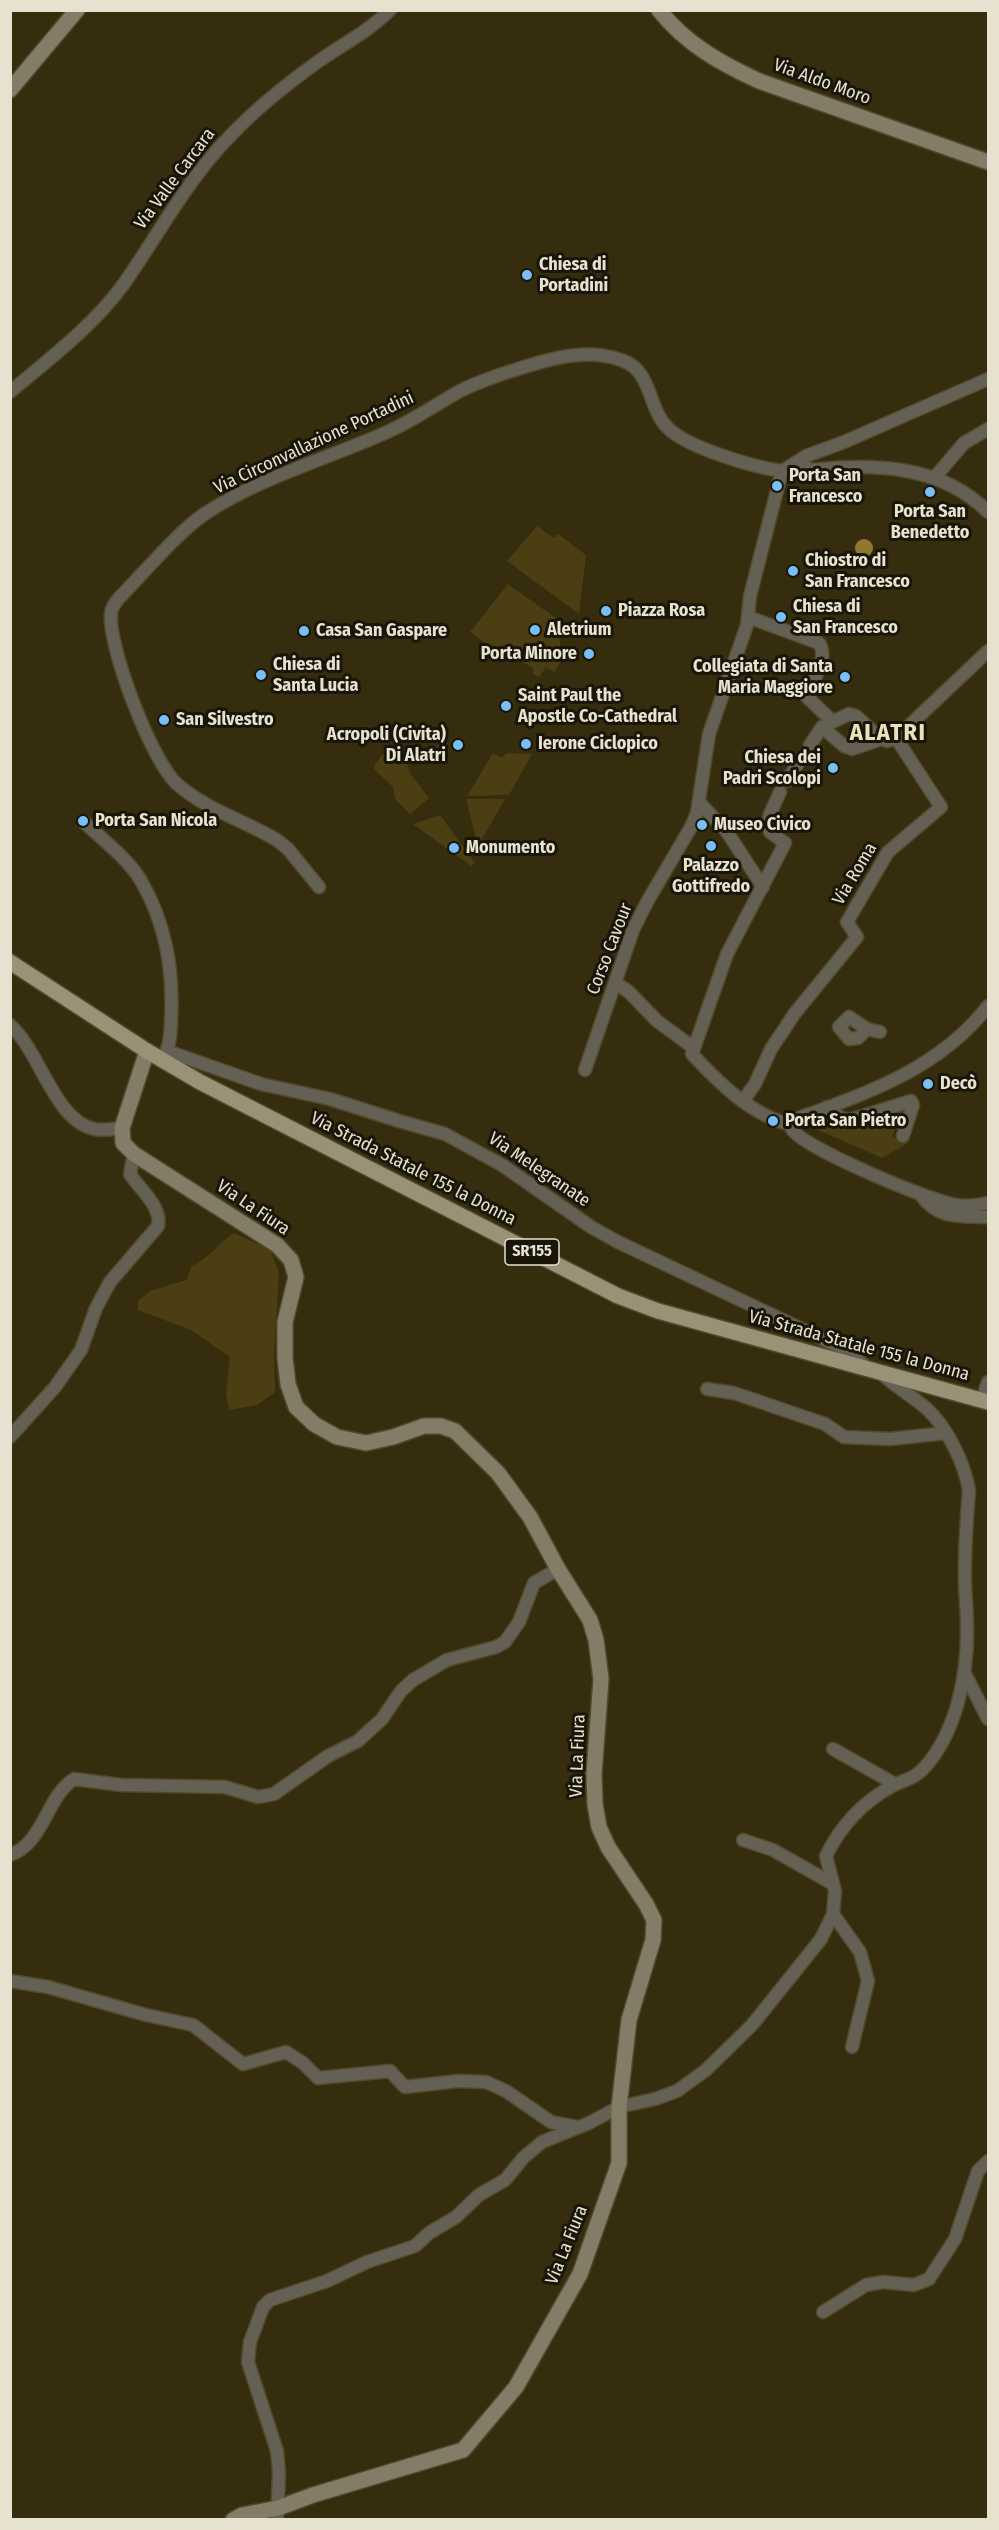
<!DOCTYPE html>
<meta charset="utf-8">
<style>
body{margin:0}
#map{position:relative;width:999px;height:2530px;overflow:hidden;background:#362d0e;font-family:"Fira Sans Condensed",sans-serif}
canvas{display:block}
.frame{position:absolute;inset:0;border:12px solid #e7e2d0;pointer-events:none}
</style>
<div id="map">
<canvas width="999" height="2530"></canvas>
<div class="frame"></div>
</div>
<script>
const context = document.querySelector('canvas').getContext('2d');
context.lineJoin = 'round';
function fillPath(path, color) { context.fillStyle = color; context.fill(path, 'evenodd'); }
function trace(path, color, width, dash) { context.strokeStyle = color; context.lineWidth = width; context.lineCap = dash ? 'butt' : 'round'; context.setLineDash(dash || []); context.stroke(path); }
function write(font, color, halo, rows, align = 'center') {
  context.font = font + ' "Fira Sans Condensed",sans-serif'; context.lineWidth = 6; context.setLineDash([]); context.textBaseline = 'middle'; context.strokeStyle = halo; context.fillStyle = color; for (const [text, x, y, turn = 0] of rows) {
    context.save(); context.translate(x, y); context.rotate((+turn || 0) * Math.PI / 180); context.textAlign = isNaN(turn) ? turn : align; if (halo) context.strokeText(text, 0, 0); context.fillText(text, 0, 0); context.restore();
  }
}
fillPath(new Path2D(`
 M537 526 554 538 558 534 586 555 579 614 507 561Z
 M508 584 560 621V663L554 672 546 667 539 677 533 674 534 669 512 654 507 659 470 632Z
 M386 750 408 765 409 772 429 798 410 814 395 799 393 787 374 769V766Z
 M493 753 501 758 507 753 532 754 509 795 467 796Z
 M466 799H505L478 846Z
 M440 815 475 863 471 866 413 824Z
 M909 1096 892 1137 908 1143 882 1158 809 1126V1120L823 1113 852 1118Z
 M234 1233 270 1250 279 1272 274 1354 275 1392 257 1405 229 1410 226 1394 230 1357 191 1330 138 1310V1301L150 1291 186 1280 192 1266C211 1257 217 1244 234 1233Z`), '#4a3e12');
fillPath(new Path2D(`
 M855 548a9 9 0 1 1 18 0a9 9 0 1 1-18 0Z`), '#8e792f');
const minor = new Path2D(`
 M10 392C49 359 93 326 123 285 159 234 188 178 232 134 257 108 287 84 316 63 341 45 368 32 390 10
 M802 459 803 466 812 470C874 463 941 465 988 512
 M935 477 964 443 988 429
 M748 617 819 643C830 660 811 680 807 697L832 721
 M822 727 844 746 852 749 881 739 888 741 896 738 988 651
 M810 745 822 727 849 714 856 716 881 739
 M787 781 802 757
 M780 792 770 814 768 824 770 832 785 843 727 954 692 1054C719 1083 752 1116 792 1125
 M699 802 727 832 763 887
 M85 823C103 840 126 857 140 879 165 921 174 971 171 1020 171 1032 170 1046 164 1056
 M319 887 288 849 277 840C245 821 205 809 177 784 152 762 108 647 111 614 111 608 115 603 119 598 143 574 176 534 203 515 258 478 324 460 385 433 411 422 435 405 460 391 473 384 488 379 502 374 540 362 581 346 621 360 653 370 647 408 668 428 688 448 753 467 782 471L806 456 844 442 988 379
 M616 983 629 992 657 1021 694 1048
 M988 1006C942 1066 870 1093 801 1117L795 1121 792 1129C801 1147 932 1202 956 1205 967 1207 978 1205 988 1203
 M10 1025C40 1051 54 1120 94 1129 103 1131 112 1129 122 1128
 M867 1029 858 1038 849 1039 839 1027 849 1017 867 1029 880 1032
 M167 1051 261 1084 330 1099 399 1121 445 1134 502 1165 591 1227 618 1242 846 1350 866 1367
 M585 1070 633 930 647 902 691 827 697 813 709 734 747 625 750 596 782 471
 M743 1101 755 1084 771 1049 795 1013 857 937 847 922 888 852 941 807 896 738
 M827 1107 841 1118 850 1120 911 1101 913 1105 903 1136
 M921 1195C938 1220 961 1216 988 1217
 M707 1389 734 1393 825 1424 844 1437 890 1439 946 1433
 M982 1400 988 1382
 M10 1437 55 1387 81 1350 96 1308 110 1282 158 1226C162 1206 140 1190 130 1174L134 1154
 M964 1672 988 1719
 M833 1749 895 1784
 M743 1840 773 1850 833 1884
 M10 1855C44 1843 46 1797 74 1779L121 1785 225 1787 258 1797 274 1794 328 1756 358 1741 382 1719 401 1691 413 1680 447 1660 496 1647 505 1642 519 1622 534 1583 558 1569
 M833 1914 860 1952 868 1981 852 2047
 M10 1981 48 1987 146 2015 193 2025 243 2064 286 2052 303 2063 318 2078 390 2071 405 2087 458 2081 486 2082 506 2091 551 2122 578 2127
 M823 2312 866 2285 883 2282 914 2285 929 2279 955 2239 978 2171 988 2161
 M277 2520 279 2473 277 2451 248 2362 250 2342 263 2307 270 2300 327 2281 367 2262 415 2246 429 2233 456 2217 479 2195 505 2180 524 2157 542 2142 589 2123 619 2107 655 2099 677 2091 706 2070 752 2025 821 1939 833 1914 835 1891 826 1856C841 1825 864 1801 894 1785 906 1779 916 1778 925 1767 957 1731 968 1673 967 1626 967 1606 964 1587 965 1567 965 1541 967 1515 969 1490 964 1462 947 1427 926 1408 912 1396 896 1387 882 1374`);
const secondary = new Path2D(`
 M659 10C686 44 720 63 759 81L988 162
 M10 90 77 10
 M147 1051 122 1128 123 1143 134 1154 277 1245 291 1260 296 1277 285 1322V1358L288 1384 296 1407 314 1424 337 1437 366 1443 393 1437 424 1426H441L455 1431 498 1473 530 1517 558 1569 590 1620 596 1640 601 1679 594 1774 595 1804 599 1827 608 1847 646 1904 654 1920 653 1940 629 2020 619 2107V2163L580 2274 516 2387 463 2450 313 2495 278 2508 242 2515 233 2520`);
const primary = new Path2D(`
 M10 962 147 1051 200 1082 618 1296 658 1311 988 1402`);
trace(minor, '#524a2d', 15);
trace(secondary, '#524a2d', 18);
trace(primary, '#524a2d', 18);
trace(minor, '#646053', 12);
trace(secondary, '#837c67', 15);
trace(primary, '#9a9276', 15);
for (const [x, y, r, color] of [
 [527,275,6,"#78bff7"],
 [777,486,6,"#78bff7"],
 [930,492,6,"#78bff7"],
 [793,571,6,"#78bff7"],
 [606,611,6,"#78bff7"],
 [781,617,6,"#78bff7"],
 [535,630,6,"#78bff7"],
 [304,631,6,"#78bff7"],
 [589,654,6,"#78bff7"],
 [261,675,6,"#78bff7"],
 [845,677,6,"#78bff7"],
 [506,706,6,"#78bff7"],
 [164,720,6,"#78bff7"],
 [526,744,6,"#78bff7"],
 [458,745,6,"#78bff7"],
 [833,768,6,"#78bff7"],
 [83,821,6,"#78bff7"],
 [702,825,6,"#78bff7"],
 [711,846,6,"#78bff7"],
 [454,848,6,"#78bff7"],
 [928,1084,6,"#78bff7"],
 [773,1121,6,"#78bff7"]
]) { const dot = new Path2D(); dot.arc(x, y, r, 0, 2 * Math.PI); context.fillStyle = color; context.fill(dot); trace(dot, '#191609', 2); }
for (const [x, y, w] of [
 [532,1252,54]
]) { const box = new Path2D(); box.roundRect(x - w / 2, y - 13, w, 26, 4.5); context.fillStyle = '#191609'; context.fill(box); trace(box, '#e7e2d0', 1.5); }
write('bold 16px', '#e7e2d0', null, [
 ["SR155",532,1252]
]);
write('18px', '#e7e2d0', '#191609', [
 ["Via Aldo Moro",822,82,20],
 ["Via Valle Carcara",175,179,-53],
 ["Via Circonvallazione Portadini",314,443,-25],
 ["Via Roma",855,874,-59],
 ["Corso Cavour",610,949,-69],
 ["Via Strada Statale 155 la Donna",413,1169,27],
 ["Via Melegranate",539,1170,34],
 ["Via La Fiura",253,1208,34],
 ["Via Strada Statale 155 la Donna",859,1346,15],
 ["Via La Fiura",578,1756,-88],
 ["Via La Fiura",567,2245,-68]
]);
write('bold 18px', '#e7e2d0', '#191609', [
 ["Chiesa di",539,265],
 ["Portadini",539,286],
 ["Porta San",789,476],
 ["Francesco",789,497],
 ["Porta San",930,512,"center"],
 ["Benedetto",930,533,"center"],
 ["Chiostro di",805,561],
 ["San Francesco",805,582],
 ["Chiesa di",793,607],
 ["San Francesco",793,628],
 ["Piazza Rosa",618,611],
 ["Aletrium",547,630],
 ["Casa San Gaspare",316,631],
 ["Porta Minore",577,654,"right"],
 ["Chiesa di",273,665],
 ["Santa Lucia",273,686],
 ["Collegiata di Santa",833,667,"right"],
 ["Maria Maggiore",833,688,"right"],
 ["Saint Paul the",518,696],
 ["Apostle Co-Cathedral",518,717],
 ["San Silvestro",176,720],
 ["Acropoli (Civita)",446,735,"right"],
 ["Di Alatri",446,756,"right"],
 ["Ierone Ciclopico",538,744],
 ["Chiesa dei",821,758,"right"],
 ["Padri Scolopi",821,779,"right"],
 ["Porta San Nicola",95,821],
 ["Museo Civico",714,825],
 ["Monumento",466,848],
 ["Palazzo",711,866,"center"],
 ["Gottifredo",711,887,"center"],
 ["Decò",940,1084],
 ["Porta San Pietro",785,1121]
], 'left');
context.letterSpacing = '1.5px';
write('bold 24px', '#ebe1bd', '#191609', [
 ["ALATRI",888,733]
]);
context.letterSpacing = '0px';
</script>
